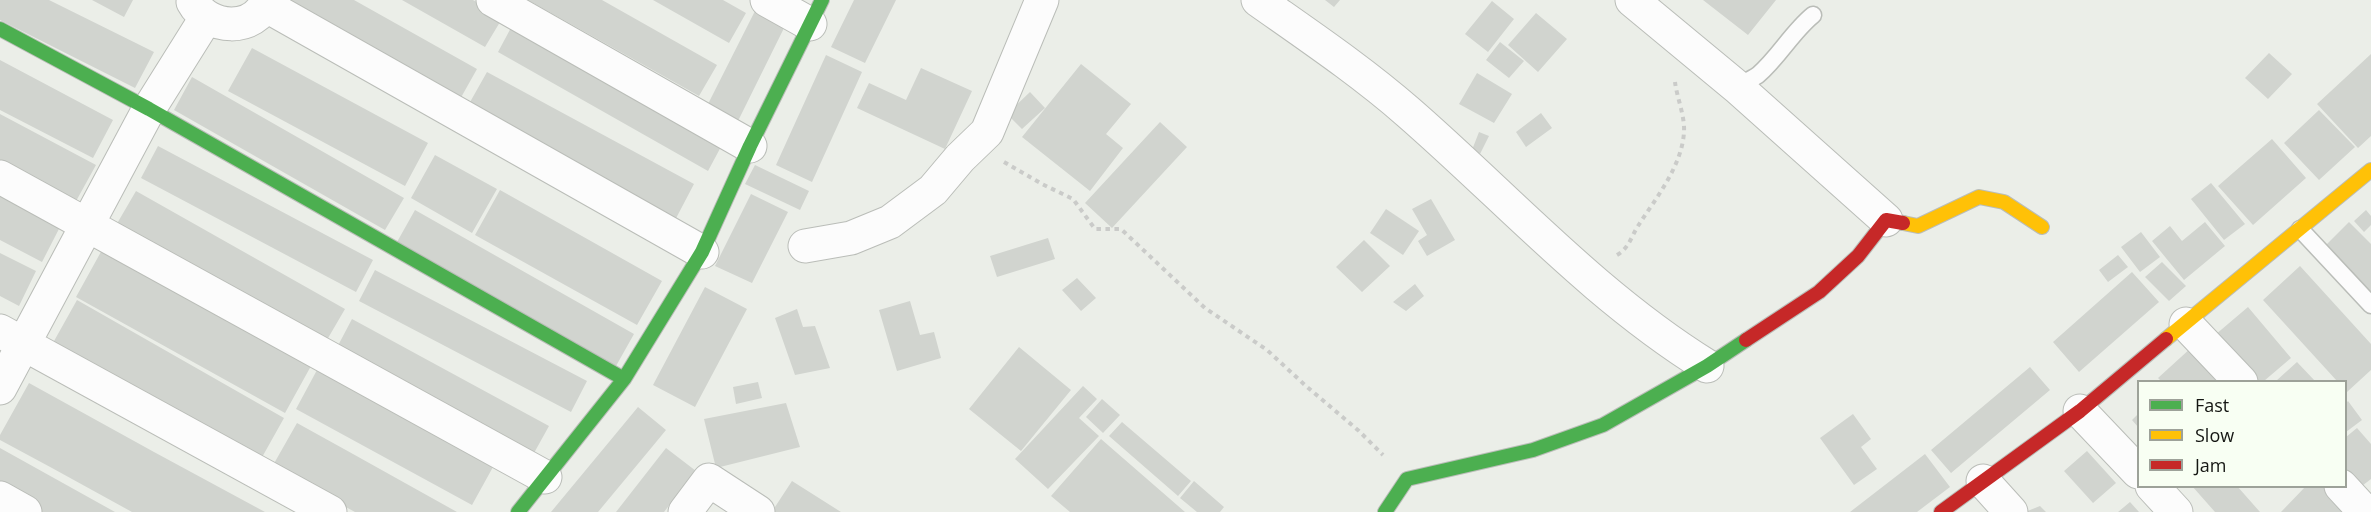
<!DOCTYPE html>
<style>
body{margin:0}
#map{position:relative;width:2371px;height:512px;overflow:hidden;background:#ebeee8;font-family:"Open Sans",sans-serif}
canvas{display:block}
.legend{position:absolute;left:2137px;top:380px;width:210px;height:108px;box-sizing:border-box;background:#f8fff3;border:2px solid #9da299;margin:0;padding:8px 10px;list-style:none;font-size:18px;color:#141612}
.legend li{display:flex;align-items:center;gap:12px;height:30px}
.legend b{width:30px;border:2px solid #9da299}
</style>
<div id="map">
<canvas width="2371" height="512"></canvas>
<ul class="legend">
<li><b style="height:8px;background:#4caf50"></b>Fast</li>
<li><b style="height:8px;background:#ffc107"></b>Slow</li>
<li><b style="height:8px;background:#c62828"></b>Jam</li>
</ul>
</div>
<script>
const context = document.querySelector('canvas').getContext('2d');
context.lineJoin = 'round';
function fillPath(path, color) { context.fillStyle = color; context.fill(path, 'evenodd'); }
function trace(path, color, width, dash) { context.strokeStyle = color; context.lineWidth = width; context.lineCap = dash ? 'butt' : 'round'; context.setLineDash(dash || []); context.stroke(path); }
fillPath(new Path2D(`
 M0 0H49L154 52 135 88 0 20Z
 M92 0H133L124 17Z
 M292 0H354L477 69 459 101 289 6Z
 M402 0H473L503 17 485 47Z
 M528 0H602L717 65 699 96Z
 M653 0H723L746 13 729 43Z
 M854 0H896L865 63 831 47Z
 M1325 0H1340L1334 7Z
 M1703 0H1776L1748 35Z
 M1492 1 1514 19 1488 52 1465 34Z
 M756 9 786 24 738 121 707 106Z
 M1536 13 1567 39 1538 72 1508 45Z
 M513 24 723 143 708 171 498 52Z
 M1500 42 1524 61 1509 78 1486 60Z
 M252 48 428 143 405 186 228 91Z
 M2269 53 2292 74 2268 99 2245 78Z
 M2371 54V136L2358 148 2317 104Z
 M826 55 862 72 812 182 776 165Z
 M0 60 113 120 93 158 0 110Z
 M1081 64 1131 104 1106 134 1123 148 1090 191 1022 137Z
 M921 68 972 91 945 149 857 108 869 83 906 100Z
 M487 72 694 184 673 224 465 111Z
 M1477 73 1512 94 1494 123 1459 104Z
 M192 77 404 198 385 230 174 110Z
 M1030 92 1045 108 1022 129 1007 114Z
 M2319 110 2355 147 2319 180 2284 143Z
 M1541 113 1552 128 1526 147 1516 132Z
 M0 114 96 165 75 203 0 163Z
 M1160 122 1187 147 1112 228 1085 203Z
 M1479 132 1489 136 1480 154 1472 150Z
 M2272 139 2306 178 2253 225 2218 186Z
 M158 146 373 260 356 292 141 178Z
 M435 155 497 189 472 233 411 198Z
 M755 165 809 191 800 210 745 184Z
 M2211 183 2245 224 2224 240 2191 199Z
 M500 190 662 281 637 325 475 235Z
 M136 191 345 309 324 345 115 227Z
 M0 194 61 225 42 262 0 240Z
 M751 194 788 212 752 283 715 266Z
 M1431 199 1455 240 1427 256 1418 241 1427 235 1412 209Z
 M1386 209 1419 231 1403 255 1370 233Z
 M415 210 634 334 616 366 397 242Z
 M2366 210 2371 216V225L2364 232 2354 221Z
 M2205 222 2225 246 2184 280 2152 241 2170 226 2182 241Z
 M2349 222 2371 244V292L2325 246Z
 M2141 232 2160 257 2140 272 2121 247Z
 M1048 238 1055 259 997 277 990 256Z
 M1364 240 1390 266 1362 292 1336 267Z
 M102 250 311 366 285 413 76 297Z
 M0 253 36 271 19 306 0 296Z
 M2118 255 2128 267 2108 282 2099 270Z
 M2162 262 2186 286 2169 301 2145 277Z
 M2300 266 2371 344V370L2347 392 2346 381H2337L2263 300Z
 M375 270 587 381 571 412 359 301Z
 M2132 272 2159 302 2079 372 2053 342Z
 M1077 278 1096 298 1081 311 1062 290Z
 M1415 284 1424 296 1406 311 1393 302Z
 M705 287 747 309 695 407 653 385Z
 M77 300 284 418 256 468 49 350Z
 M910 301 920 335 934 332 941 358 897 371 879 310Z
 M2248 307 2291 358 2264 381H2254L2215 335Z
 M797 309 803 327 815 326 830 368 795 375 775 318Z
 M352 319 549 426 529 462 333 355Z
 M1019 347 1071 390 1021 451 969 409Z
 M2192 347 2225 381H2161L2158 378Z
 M2297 362 2315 381H2276Z
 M2030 367 2050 390 1951 473 1931 450Z
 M317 370 493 467 472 505 296 409Z
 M758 382 762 398 736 404 733 387Z
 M29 383 154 452 265 512H132L52 468 0 440V435Z
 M1083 386 1097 399 1079 418 1099 436 1048 489 1015 459Z
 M1102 399 1120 415 1103 433 1086 417Z
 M2348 401 2362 420 2346 432V403Z
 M786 403 800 447 716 468 704 419Z
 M638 407 666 430 652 447 598 512H551Z
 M1853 414 1871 439 1861 447 1877 469 1854 485 1820 438Z
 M2138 414V427L2132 420Z
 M1122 422 1191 481 1178 496 1109 436Z
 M297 423 353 454 457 512H355L272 467Z
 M2357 428 2371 444V479L2358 489 2346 475V437Z
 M1101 439 1185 512H1070L1051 496Z
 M0 448 115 512H35L0 492Z
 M666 448 696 471 664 512H616Z
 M2087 451 2116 483 2093 503 2064 471Z
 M1925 454 1950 487 1917 512H1850Z
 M792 481 841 512H775L773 510Z
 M1194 481 1224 507 1220 512H1197L1180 498Z
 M2192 486H2237L2260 512H2215Z
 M2306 486H2324L2350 512H2281Z
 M2130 502 2139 512H2118Z
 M2040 506 2046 512H2025Z`), '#d1d4cf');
const lane = new Path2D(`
 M1737 87C1744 83 1752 79 1758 75 1779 57 1792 32 1813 15
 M2300 229 2371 305`);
const street = new Path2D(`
 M493 0 750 146
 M767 0 810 24
 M1258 0C1309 36 1361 71 1408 112 1507 198 1594 296 1707 366
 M1632 0 1737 87 1886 220
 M193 2C208 30 255 33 267 0
 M265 5 702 252
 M0 177 545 477
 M805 246 851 238 890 222 933 190 960 158 987 132 1042 0
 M2186 324 2241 382
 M0 331 330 512
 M0 388 149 109 206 18
 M2080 411 2138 472
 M1983 481 2011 512
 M2152 486 2176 512
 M2341 486 2365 512
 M0 498 25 512
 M685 512 709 480 758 512`);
const fast = new Path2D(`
 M0 29 149 109 624 379
 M518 512 624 379 702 252 750 146 822 0
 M1385 512 1407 479 1533 450 1603 425 1707 366 1746 340`);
const slow = new Path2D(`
 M1903 223 1918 226 1979 197 2004 202 2042 227
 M2166 339 2371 170`);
const jam = new Path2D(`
 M1746 340 1819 292 1858 256 1886 220 1903 223
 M1941 512 2080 411 2166 339`);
trace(lane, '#babdb8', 19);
trace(street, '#babdb8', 35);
trace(fast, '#babdb8', 16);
trace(slow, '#babdb8', 16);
trace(jam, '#babdb8', 16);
trace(new Path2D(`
 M1004 162 1042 184 1073 199 1095 229H1121L1205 308 1267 350 1306 386 1359 431 1383 455
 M1617 255C1629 248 1631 237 1638 226 1656 198 1682 166 1684 132 1685 116 1677 98 1675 82`), '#cacbc9', 4, [4.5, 4.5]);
trace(lane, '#fcfcfc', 16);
trace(street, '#fcfcfc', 33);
trace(fast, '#4caf50', 14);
trace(slow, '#ffc107', 14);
trace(jam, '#c62828', 14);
</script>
